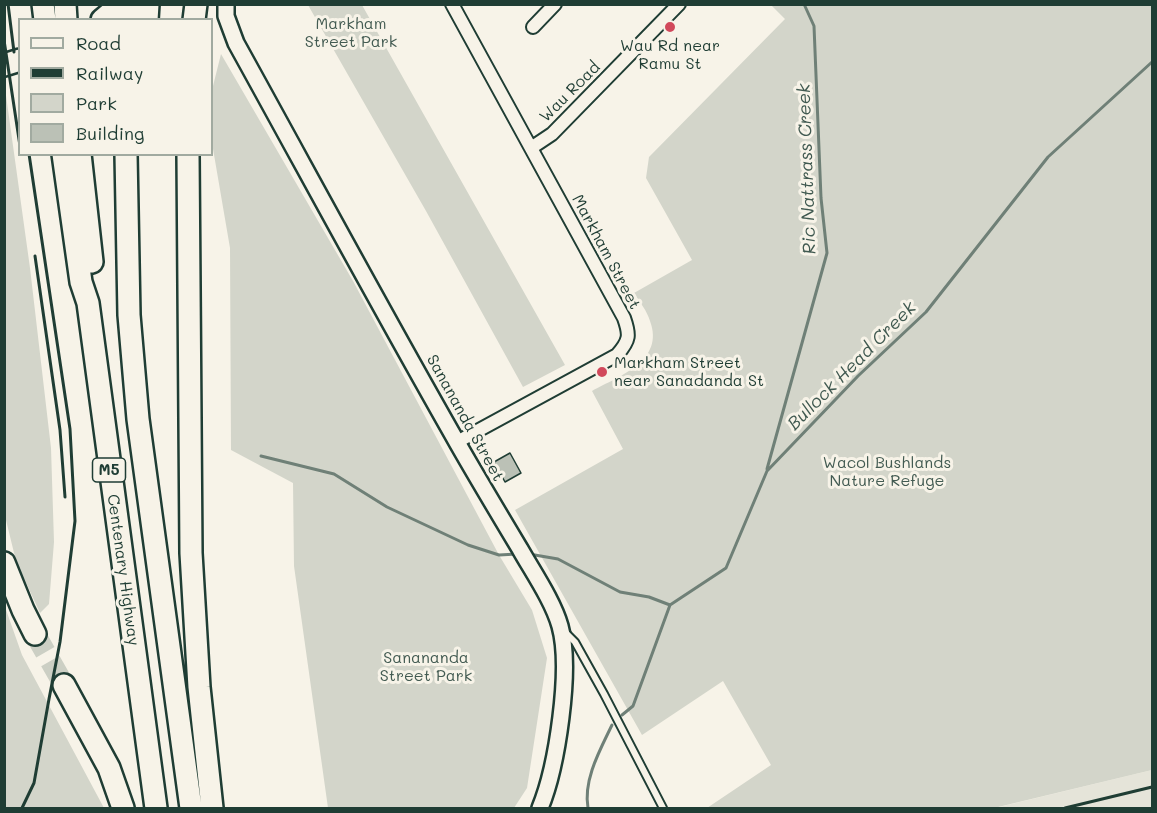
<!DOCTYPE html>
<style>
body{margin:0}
#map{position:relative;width:1157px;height:813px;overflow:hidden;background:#f7f3e8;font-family:Mali,sans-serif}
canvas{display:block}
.frame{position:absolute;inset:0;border:6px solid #1f3d34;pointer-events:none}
.legend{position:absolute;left:18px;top:18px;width:195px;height:138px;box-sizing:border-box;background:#f7f3e8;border:2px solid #a1aaa0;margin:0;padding:8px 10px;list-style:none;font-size:18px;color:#1f3d34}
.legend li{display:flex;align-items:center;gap:12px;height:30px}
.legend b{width:30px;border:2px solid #a1aaa0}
</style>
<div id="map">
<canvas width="1157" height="813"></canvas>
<div class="frame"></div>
<ul class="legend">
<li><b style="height:8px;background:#f7f3e8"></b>Road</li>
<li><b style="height:8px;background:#1f3d34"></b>Railway</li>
<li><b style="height:16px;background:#d3d5ca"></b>Park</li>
<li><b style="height:16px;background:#bbc1b6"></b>Building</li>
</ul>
</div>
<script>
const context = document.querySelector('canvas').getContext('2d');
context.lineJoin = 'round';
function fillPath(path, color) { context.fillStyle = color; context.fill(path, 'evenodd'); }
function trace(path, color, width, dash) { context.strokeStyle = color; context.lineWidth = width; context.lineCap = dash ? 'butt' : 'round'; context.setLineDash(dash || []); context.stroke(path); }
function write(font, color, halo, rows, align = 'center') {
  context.font = font + ' Mali,sans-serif'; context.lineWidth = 6; context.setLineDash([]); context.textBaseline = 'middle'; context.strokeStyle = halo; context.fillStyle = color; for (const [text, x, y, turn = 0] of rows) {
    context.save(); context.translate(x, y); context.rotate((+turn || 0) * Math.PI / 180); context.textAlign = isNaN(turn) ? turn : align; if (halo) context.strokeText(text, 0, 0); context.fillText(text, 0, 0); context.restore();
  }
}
fillPath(new Path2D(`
 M1152 770V808H995Z`), '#e5e4d9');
fillPath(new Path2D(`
 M308 5H362L565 365 523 387 426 211Z
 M771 5H1152V770L994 808H707L771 765 723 681 642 735 515 510 623 449 592 391C619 376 665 361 650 321 647 311 640 302 634 293L692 260 646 178 649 157 785 19Z
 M221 54 353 281 499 555 532 610 547 658 527 788 514 808H328L294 566 293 483 231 450 230 248 212 143V90Z
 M4 81 30 268 51 448 54 542 49 604 40 613 16 561 5 516Z
 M4 604 22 655 104 808H5Z`), '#d3d5ca');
trace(new Path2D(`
 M261 456 334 474 387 507 468 545 499 555 517 554
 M767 469 827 253 821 198 814 26 804 4
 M529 554 558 559 620 592 649 597 670 605
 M622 715 633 706 670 605 726 568 767 471 858 376 926 312 1048 157 1152 62
 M588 808C583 780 600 750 612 725`), '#6f8077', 3);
const building = new Path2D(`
 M510 453 521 473 505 482 494 462Z`);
fillPath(building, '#bbc1b6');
trace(building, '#1f3d34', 1.5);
trace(new Path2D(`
 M35 634 64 685`), '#cccfc4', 21, [21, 10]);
const service = new Path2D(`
 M564 631 575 642 604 694 663 808`);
const minor = new Path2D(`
 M452 4 624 318C630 335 630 340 617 355L457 442
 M533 27 555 4
 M531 148 552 134 679 4`);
const tertiary = new Path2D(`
 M226 4V16L236 43C310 177 382 311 458 444 478 479 499 514 520 549 533 572 553 601 560 626 572 669 557 767 540 808`);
const motorway = new Path2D(`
 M43 4 45 20
 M65 4 66 20
 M102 20 121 4
 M130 20 131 4
 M147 20 148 4
 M194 20 196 4
 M4 65 20 60
 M63 154 81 282 88 303 156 808
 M80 154 92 262
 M126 154 129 315 138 419 191 808
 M188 154 191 553 199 687 212 808
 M4 563 23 610 35 634
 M64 685 109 768 123 808`);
trace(service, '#1f3d34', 10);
trace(minor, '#1f3d34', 16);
trace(tertiary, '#1f3d34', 20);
trace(motorway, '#1f3d34', 26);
trace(service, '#f7f3e8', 6);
trace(minor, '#f7f3e8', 12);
trace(tertiary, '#f7f3e8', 15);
trace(motorway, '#f7f3e8', 21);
trace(new Path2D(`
 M8 4 14 52
 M4 40 20 146
 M35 256 60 430 65 497
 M22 808 34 783 49 699 60 642 75 521 70 429 29 154
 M1065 808 1152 787`), '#1f3d34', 3);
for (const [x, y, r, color] of [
 [670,27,6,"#d1495b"],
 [602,372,6,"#d1495b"]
]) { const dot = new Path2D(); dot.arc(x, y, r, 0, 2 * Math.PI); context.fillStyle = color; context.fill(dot); trace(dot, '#f7f3e8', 2); }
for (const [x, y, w] of [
 [109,470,33]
]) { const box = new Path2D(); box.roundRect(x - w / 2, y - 12, w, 24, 4.5); context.fillStyle = '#f7f3e8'; context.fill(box); trace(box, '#1f3d34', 1.5); }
write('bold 15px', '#1f3d34', null, [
 ["M5",109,470]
]);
write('16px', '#435b52', '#f7f3e8', [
 ["Markham",351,24],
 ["Street Park",351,42],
 ["Wacol Bushlands",887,463],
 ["Nature Refuge",887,481],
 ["Sanananda",426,658],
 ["Street Park",426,676]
]);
write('16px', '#1f3d34', '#f7f3e8', [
 ["Wau Rd near",670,46],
 ["Ramu St",670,64],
 ["Markham Street",614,363,"left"],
 ["near Sanadanda St",614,381,"left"]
]);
write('16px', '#1f3d34', '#f7f3e8', [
 ["Wau Road",570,92,-45],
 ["Markham Street",606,252,62],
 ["Sanananda Street",465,418,61],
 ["Centenary Highway",123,570,82]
]);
write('italic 18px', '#405950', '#f7f3e8', [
 ["Ric Nattrass Creek",807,169,-92],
 ["Bullock Head Creek",852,366,-45]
]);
</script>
